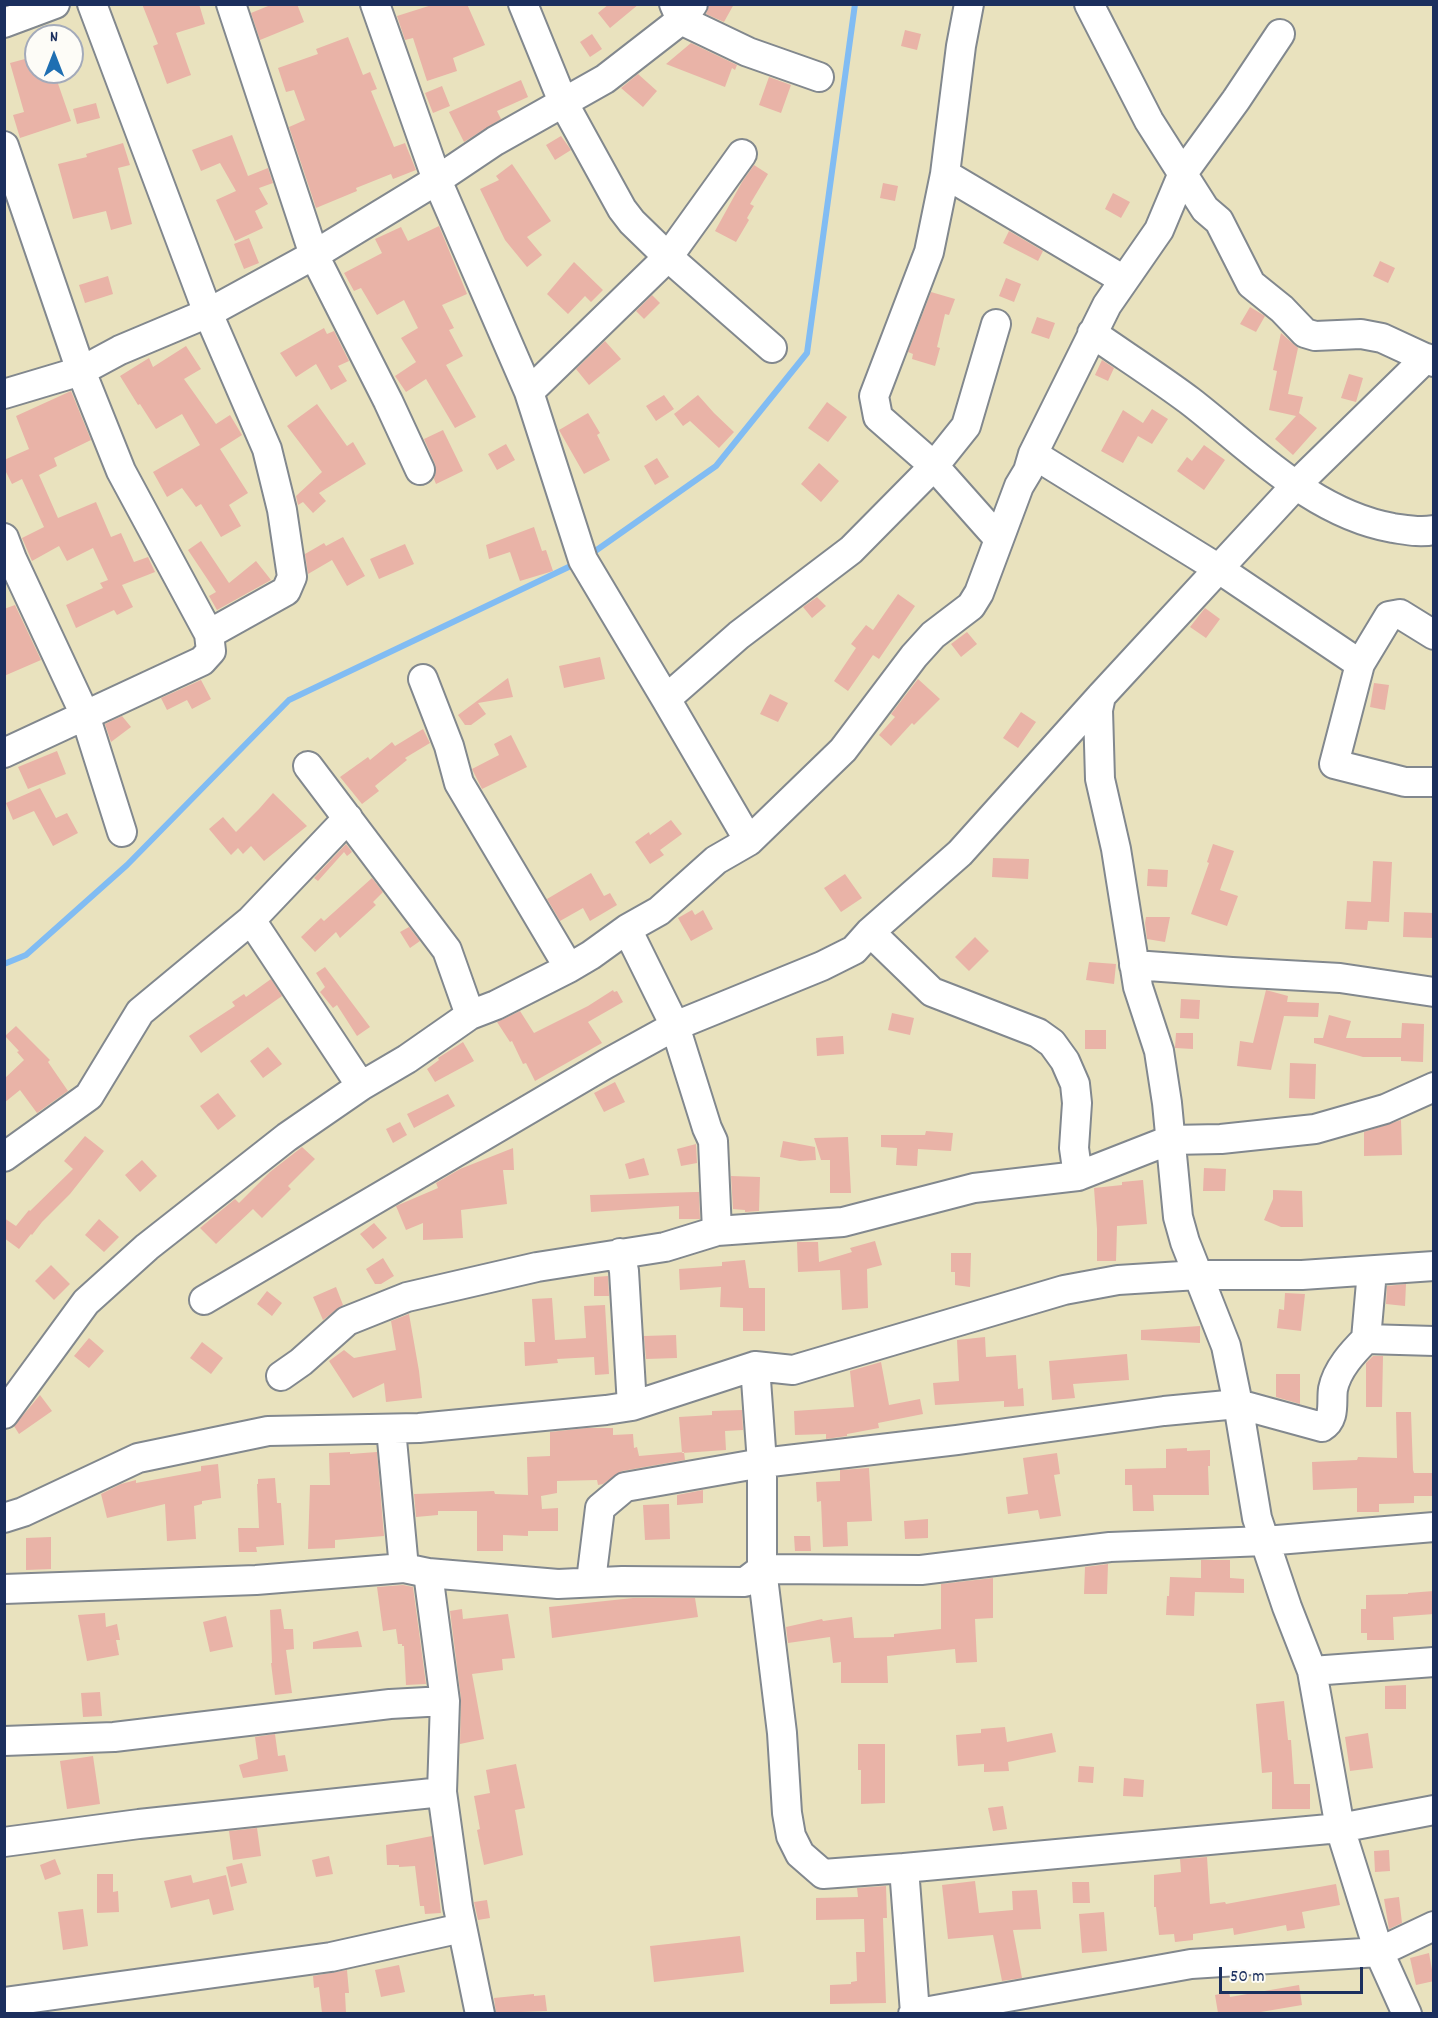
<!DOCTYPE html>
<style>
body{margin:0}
#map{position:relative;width:1438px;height:2018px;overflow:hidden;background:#e9e2be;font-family:Dekko,sans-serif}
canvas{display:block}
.frame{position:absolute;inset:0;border:6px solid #1b2f5e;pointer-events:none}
.north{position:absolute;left:24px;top:24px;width:60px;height:60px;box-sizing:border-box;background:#fdfcf7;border:2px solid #a3aaba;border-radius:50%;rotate:0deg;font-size:16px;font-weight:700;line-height:24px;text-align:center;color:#1b2f5e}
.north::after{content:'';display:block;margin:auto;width:21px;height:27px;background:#1f6fb2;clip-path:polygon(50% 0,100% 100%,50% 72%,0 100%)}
.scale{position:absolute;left:1219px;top:1967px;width:144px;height:27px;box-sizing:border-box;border:3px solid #1b2f5e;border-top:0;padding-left:8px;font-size:18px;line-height:21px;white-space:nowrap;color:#1b2f5e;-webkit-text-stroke:4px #fdfcf7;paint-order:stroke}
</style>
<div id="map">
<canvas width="1438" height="2018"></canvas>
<div class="frame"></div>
<div class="north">N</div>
<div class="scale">50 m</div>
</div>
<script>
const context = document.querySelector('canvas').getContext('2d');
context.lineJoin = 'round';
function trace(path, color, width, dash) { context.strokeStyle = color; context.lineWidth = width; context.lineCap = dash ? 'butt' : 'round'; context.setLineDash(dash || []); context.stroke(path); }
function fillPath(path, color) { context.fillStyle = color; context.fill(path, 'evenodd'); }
trace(new Path2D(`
 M591 554 716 466 807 353 855 4
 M4 964 26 955 127 865 289 700 577 563`), '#81bcf3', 6);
fillPath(new Path2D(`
 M142 4H199L205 24 176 33 191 75 167 84 153 46 158 44Z
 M273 4H297L304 22 260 40 251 13Z
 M435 4H467L485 45 453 58 457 71 427 81 413 38 405 40 397 16Z
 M609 4H639L610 28 598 13Z
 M709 4H734L724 22 706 14Z
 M905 30 921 34 917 50 901 46Z
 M592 34 602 49 590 57 580 42Z
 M348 37 363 75 370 72 377 89 371 91 394 147 405 143 416 170 393 179 391 174 356 188 357 191 316 208 289 127 305 120 294 90 286 92 278 68 318 54 316 49Z
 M691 43 737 65 735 70 732 68 725 87 666 64Z
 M36 56V77L54 72 71 121 20 138 13 115 24 112 10 63Z
 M638 74 657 91 643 107 621 88Z
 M769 77 791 85 781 113 759 105Z
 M521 80 528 97 497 111 501 119 464 142 449 112Z
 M442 86 450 106 433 113 425 93Z
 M96 103 100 118 77 124 73 109Z
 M232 135 248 176 268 168 273 183 259 188 268 204 255 211 263 228 235 241 216 200 236 191 220 163 201 171 192 150Z
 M561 136 571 150 555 160 546 145Z
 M123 143 130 165 118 168 132 224 111 230 106 211 73 219 58 164 87 157 86 154Z
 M512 164 551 221 527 237 542 255 527 267 505 240 480 189 499 180 496 176Z
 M754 165 768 174 750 204 754 206 747 218 749 220 736 242 715 231 742 182Z
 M883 183 898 186 895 201 880 198Z
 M1113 193 1130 202 1121 218 1105 209Z
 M439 226 467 294 442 305 454 328 449 330 463 356 446 365 476 417 455 428 426 379 406 392 395 376 416 362 401 338 418 328 404 300 377 315 361 288 354 291 344 273 382 253 375 239 401 227 408 241Z
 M1009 231 1043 251 1038 261 1003 243Z
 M249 238 259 263 244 269 234 244Z
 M1380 261 1395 268 1388 283 1373 276Z
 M574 262 603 290 591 302 585 296 568 314 547 294Z
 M108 276 113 294 85 303 79 285Z
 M1006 278 1021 284 1014 302 999 296Z
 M931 292 955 299 949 315 945 314 937 347 940 348 935 366 912 359 913 354 908 352Z
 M652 295 660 303 644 319 636 311Z
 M1250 307 1265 316 1256 332 1240 324Z
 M1037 317 1055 323 1049 339 1031 333Z
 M324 328 327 334 334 331 349 361 338 366 347 381 331 390 316 364 296 377 280 353Z
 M1281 333 1298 348 1288 394 1303 397 1299 413 1317 428 1293 455 1275 439 1296 416 1269 410 1277 371 1273 370Z
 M605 341 621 359 589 385 576 369Z
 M186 346 201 369 184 379 216 424 230 415 242 435 220 449 248 493 229 505 241 526 221 537 201 504 196 507 182 488 167 497 153 472 200 445 182 414 156 429 140 404 138 405 120 376 149 358 153 367Z
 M1102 360 1114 368 1108 381 1095 375Z
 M1349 374 1363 378 1356 402 1341 398Z
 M71 391 91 440 54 458 57 466 39 475 58 518 96 502 111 537 121 533 134 562 148 557 155 572 122 585 133 607 117 615 114 610 76 628 66 605 103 588 100 583 108 580 93 548 67 561 59 546 32 561 22 538 44 527 22 479 12 484 4 468V460L29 449 16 416Z
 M664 395 674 409 656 421 646 406Z
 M698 395 714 413 734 432 719 448 690 421 683 426 674 414Z
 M827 402 847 417 828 442 808 428Z
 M317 404 347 446 353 442 366 464 319 493 326 501 313 513 303 502 298 505 296 496 322 472 287 426Z
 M1152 409 1168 419 1152 444 1138 436 1123 463 1101 451 1123 410 1143 423Z
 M588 413 600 433 597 435 610 460 584 474 559 430Z
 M443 430 463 471 436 484 434 479 436 471 435 464 424 439Z
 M506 444 515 460 497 470 488 454Z
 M1204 445 1225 460 1204 490 1177 471 1187 457 1192 461Z
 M657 458 669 477 655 485 644 466Z
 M819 463 839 481 821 502 801 484Z
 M534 527 542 551 546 550 553 571 520 581 510 552 489 559 486 545Z
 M343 537 365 576 347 586 332 560 308 574 305 554 324 543 326 546Z
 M201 541 229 583 256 561 271 580 217 610 209 596 216 592 188 550Z
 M405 544 414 564 379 579 370 559Z
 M898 594 915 606 879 659 873 655 848 691 834 681 856 648 851 644 866 625 873 630Z
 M817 597 826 606 812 618 803 607Z
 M15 605 41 660 4 676V609Z
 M1205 608 1220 619 1206 638 1190 627Z
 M967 632 977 644 961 657 951 644Z
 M600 657 605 679 564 688 559 666Z
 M508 678 513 697 478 703 486 714 471 725H465L458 715Z
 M918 679 940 699 914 725 912 723 891 746 879 735 895 717 891 714Z
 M201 680 211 699 192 709 187 700 167 710 161 698Z
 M1374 683 1389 685 1385 710 1370 707Z
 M770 694 788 703 778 722 760 714Z
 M1021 712 1036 722 1018 748 1003 738Z
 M122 716 131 727 111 742 105 724Z
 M423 729 430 743 405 758 407 760 375 786 379 791 362 804 340 777 368 757 370 760 392 742 395 746Z
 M511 735 527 767 482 789 472 769 499 755 494 744Z
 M57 751 66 774 28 789 18 767Z
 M40 788 56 818 67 813 78 833 53 846 34 811 13 820 6 803Z
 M273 793 307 826 264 861 251 846 243 854 238 848 231 855 209 829 223 817 236 832 259 809Z
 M671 820 682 834 660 850 664 855 650 864 635 842 649 832 650 835Z
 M346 844 352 852 347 856 344 852 318 881 314 878Z
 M1213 844 1234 851 1220 890 1238 896 1227 926 1191 914 1209 863 1207 862Z
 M993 858 1029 859 1028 879 992 877Z
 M1373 861 1392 862 1389 922 1368 921 1367 930 1345 929 1347 901 1371 902Z
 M1148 869 1168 870 1167 887 1147 886Z
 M591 873 604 896 610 893 617 905 590 921 583 908 560 921 547 899Z
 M845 874 862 898 841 912 824 888Z
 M372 878 383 892 373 902 376 905 340 938 336 932 315 952 301 937 321 918 324 921Z
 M692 910 695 915 703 910 713 929 691 941 678 918Z
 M1404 912 1434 913V938L1403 937Z
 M1146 917H1170L1165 942 1147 939 1145 923Z
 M409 927 420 941 410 948 400 932Z
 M975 937 989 951 969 971 955 957Z
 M1089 962 1116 964 1114 984 1086 980Z
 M325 967 370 1027 357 1036 337 1005 333 1008 320 992 325 987 316 973Z
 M271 979 282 996 201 1053 189 1036 235 1006 232 1002 244 994 246 997Z
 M613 990 614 992 617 991 623 1002 588 1022 602 1043 535 1081 526 1063 523 1064 512 1041 510 1042 497 1022 520 1011 534 1033 588 1006Z
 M1266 990 1288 996 1287 1002 1319 1003 1318 1017 1284 1016 1271 1070 1237 1066 1240 1041 1253 1043Z
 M1181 999 1200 1000 1199 1019 1180 1018Z
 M892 1013 914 1018 910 1035 888 1030Z
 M1329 1015 1351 1021 1346 1038H1401L1402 1023 1424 1024 1423 1062 1401 1061V1057H1363L1314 1043V1038H1323Z
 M16 1026 50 1060 48 1062 68 1091 37 1113 20 1090 4 1103V1079L24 1060 17 1052 19 1051 5 1036Z
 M1085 1030H1106V1049H1085Z
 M1176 1033H1193V1049L1175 1048Z
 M843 1036 844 1054 817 1056 816 1038Z
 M463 1042 474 1061 435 1082 427 1069 439 1060 438 1058Z
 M268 1047 282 1064 263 1078 250 1061Z
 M1290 1063 1316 1064 1315 1099 1289 1098Z
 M615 1082 625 1102 604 1112 594 1093Z
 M218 1093 236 1116 218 1130 200 1106Z
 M448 1094 455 1106 414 1128 407 1114Z
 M1401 1120 1402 1155 1364 1156V1132Z
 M400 1122 407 1135 393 1143 386 1129Z
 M926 1131 953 1133 951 1151 918 1149 917 1166 896 1165 897 1148 881 1147V1135H925Z
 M85 1136 104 1151 70 1194 42 1222 32 1235 31 1234 19 1249 4 1238V1218L16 1226 29 1210 30 1211 73 1169 64 1161Z
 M848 1137 851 1193H830V1160H821L814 1138Z
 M783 1141 815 1147 816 1160 800 1161 780 1157Z
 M696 1144 697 1163 681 1166 677 1149Z
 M302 1147 315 1159 288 1186 291 1189 262 1218 253 1209 216 1244 200 1228 235 1199 239 1203 270 1172Z
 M513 1148 514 1170H503L507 1204 461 1210 463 1238 423 1240V1223L406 1230 396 1206 438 1188 436 1183 460 1169Z
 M644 1158 649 1175 629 1179 625 1164Z
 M142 1160 157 1176 140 1192 125 1175Z
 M1204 1168 1226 1169 1225 1191H1203Z
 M731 1176 760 1177 759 1211 745 1212V1210L733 1209Z
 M1143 1180 1147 1224 1117 1226 1116 1261H1097V1229L1094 1188 1122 1185V1182Z
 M1273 1190 1302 1191 1303 1227H1281L1264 1220 1273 1199Z
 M696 1192H699L700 1219H679V1206L591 1212 590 1195Z
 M99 1219 119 1237 104 1252 85 1235Z
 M374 1223 387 1238 373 1249 360 1234Z
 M875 1241 882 1265 867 1269 868 1308 842 1310 840 1270 798 1272 797 1242H818L819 1262 852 1252 850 1248Z
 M951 1253H971L970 1287 955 1285V1272H951Z
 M383 1258 394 1276 381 1284H375L366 1269Z
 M745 1260 749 1288H765V1331H743V1308L720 1307 721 1287 680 1290 679 1269 722 1266V1262Z
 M51 1265 70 1284 54 1300 35 1281Z
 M608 1276 609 1296H594V1277Z
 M1406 1284 1405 1306 1386 1304 1387 1286Z
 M336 1287 343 1305 323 1320 313 1297Z
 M267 1291 282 1303 272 1316 257 1304Z
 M1285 1293 1305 1294 1301 1331 1277 1328 1279 1309 1284 1310Z
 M552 1298 555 1340 586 1338 584 1306 605 1305 609 1374 595 1375 594 1357 557 1359 558 1363 525 1366 524 1342H535L532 1299Z
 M409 1314 419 1371 422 1398 386 1402 384 1383 353 1398 329 1361 344 1350 354 1358 396 1350 391 1321Z
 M1200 1326V1343L1141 1340V1330Z
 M676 1335 677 1358 646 1359 644 1336Z
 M985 1337 986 1357 1016 1355 1018 1389 1023 1388 1024 1406 1004 1407V1401L935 1405 933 1383 959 1381 957 1340Z
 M89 1338 104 1351 89 1368 74 1356Z
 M202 1342 223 1358 211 1374 190 1358Z
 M1127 1354 1129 1380 1073 1384 1075 1398 1052 1400 1049 1361Z
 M1373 1356H1383L1382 1407H1366V1363Z
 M881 1362 889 1405 920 1399 923 1414 878 1423 879 1428 847 1434V1436L826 1439V1434L795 1435 794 1411 854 1407 850 1371Z
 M1276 1374H1300V1404L1276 1397Z
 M40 1395 52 1411 19 1434 14 1426Z
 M742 1410 743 1430 725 1431 726 1450 682 1453 679 1417 712 1415V1411Z
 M1396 1412H1411L1413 1470 1414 1473H1434V1496H1414V1503L1379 1504V1512H1357V1488L1313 1490 1312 1462 1357 1460 1358 1457 1397 1458Z
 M586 1428H613V1435L633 1434 634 1448 637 1447 639 1456 684 1452 685 1460 622 1471 603 1484 598 1485 597 1480 557 1481V1493L541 1496 542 1509 558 1508V1531H528V1536L503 1535V1551H477V1511H438V1515L416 1517 414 1494 494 1491 495 1494 528 1495 527 1457 550 1456V1432Z
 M1187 1448V1451L1210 1450V1466H1208L1209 1495H1153L1154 1511H1133L1132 1485H1125V1469L1166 1468V1449Z
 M350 1452V1454L377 1452 384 1536 335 1540V1548L308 1549 310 1485H330L329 1453Z
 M1057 1453 1060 1474 1054 1475 1061 1516 1040 1519 1038 1510 1008 1514 1006 1497 1028 1494 1023 1458Z
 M218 1464 221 1498 202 1501V1504L194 1506 196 1539 167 1541 165 1504 107 1518 101 1494 121 1484 136 1480V1483L201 1471V1466Z
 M869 1468 872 1521 847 1522 848 1546 823 1547 821 1501 817 1502 816 1482 840 1481V1470Z
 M275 1478 277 1503H281L284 1545 256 1547 257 1552H239L238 1528H259L257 1484H258V1479Z
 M703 1490V1503L677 1505V1495Z
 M669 1504 670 1539 645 1540 643 1505Z
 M928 1519V1538L905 1539 904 1521Z
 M794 1536H810L811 1551H795Z
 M51 1537V1569L26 1570V1538Z
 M1201 1560H1230V1578L1244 1579V1593L1195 1592 1194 1616 1166 1615 1167 1596H1169L1170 1577 1201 1578Z
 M1108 1564 1107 1594H1084L1085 1567Z
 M993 1578V1618L975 1619 977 1662 956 1663 955 1649 887 1656 888 1683H841V1662L833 1663 830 1637 788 1643 786 1627 822 1619 823 1621 852 1617 854 1638 894 1637V1634L941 1629V1584Z
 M403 1585 413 1587 426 1684 406 1685 404 1646H402V1644H398L396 1629 383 1631 377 1587Z
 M1434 1591V1614L1393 1617 1394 1640H1367V1633H1361V1609H1366V1595L1408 1594V1593Z
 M633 1598H695L698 1617 552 1638 549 1607Z
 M281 1609 284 1629H293L294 1649 286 1650 292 1693 275 1695 271 1663H272L270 1610Z
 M462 1609 463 1619 508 1614 515 1658 502 1659 503 1670 472 1674 484 1739 460 1744 461 1699 450 1611Z
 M105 1613 106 1627 117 1624 120 1640H116L119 1655 87 1661 78 1615Z
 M226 1616 233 1647 210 1652 203 1622Z
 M358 1631 362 1647 313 1649V1642Z
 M1406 1685V1709H1385V1686Z
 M100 1692 102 1716 83 1717 81 1693Z
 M1284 1701 1288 1740H1291L1294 1784H1310V1809H1272V1772L1262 1773 1256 1704Z
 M1005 1727 1007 1742 1052 1733 1056 1752 1008 1762 1009 1771 984 1772V1764L958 1766 956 1735 981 1733V1729Z
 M1368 1733 1373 1768 1350 1771 1345 1737Z
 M275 1734 278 1756 285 1755 288 1771 243 1778 239 1765 258 1759 255 1737Z
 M858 1744H885V1803L861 1804V1770H858Z
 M93 1756 100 1804 67 1809 60 1761Z
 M516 1764 525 1808 515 1810 523 1855 484 1865 477 1830 480 1829 474 1796 490 1793 486 1770Z
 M1079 1766 1094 1767 1093 1783 1078 1782Z
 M1124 1778 1144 1780 1143 1797 1123 1796Z
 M1003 1806 1007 1829 993 1831 988 1808Z
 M257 1828 261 1856 233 1860 229 1831Z
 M432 1836 441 1913 425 1914 424 1906H420L415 1866 399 1867V1865H387L386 1845Z
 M1389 1850 1390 1871 1375 1872 1374 1851Z
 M329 1856 333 1874 316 1877 312 1860Z
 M1207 1857 1210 1904 1225 1902 1226 1904 1336 1884 1340 1905 1302 1912 1305 1928 1287 1931 1286 1925 1234 1935 1233 1928 1193 1934V1940L1175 1942 1174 1934 1159 1935 1156 1907H1154V1875L1181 1872 1180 1859Z
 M55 1859 61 1874 45 1880 40 1865Z
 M242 1863 247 1883 231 1887 226 1867Z
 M97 1874H113V1892L118 1891 119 1912 97 1913Z
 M191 1875 193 1883 226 1875 234 1910 213 1915 209 1899 171 1908 164 1881Z
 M975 1881 979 1913 1013 1910 1012 1891 1037 1890 1041 1929 1013 1930 1022 1978 1002 1981 993 1935 948 1939 942 1885Z
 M1072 1882H1089L1090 1903H1073Z
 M886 1886 887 1918H883L886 2003 830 2004V1985L851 1984V1982L857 1981 856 1952H865L864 1919 816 1920V1898L858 1897 857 1888Z
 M1399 1897 1402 1923 1389 1929 1384 1899Z
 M487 1900 490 1918 478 1920 474 1902Z
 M83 1909 88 1946 63 1950 58 1912Z
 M1104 1912 1107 1951 1082 1953 1079 1914Z
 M740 1936 744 1972 654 1982 650 1946Z
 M1429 1953 1434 1981 1416 1985 1410 1958Z
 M399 1965 405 1992 381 1997 375 1970Z
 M347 1970 349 1993H345L346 2013H322L319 1987 314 1988 313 1976Z
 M1299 1985 1302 2005 1255 2013H1218L1215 1995 1229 1992 1230 1997Z
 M534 1994V1996L545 1995 547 2011 496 2013 494 1998Z`), '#e9b3a7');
const minor = new Path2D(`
 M92 4 208 313 267 449 282 510 292 577 286 591 209 634
 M231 4 314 255 388 401 420 470
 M375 4 437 180 529 392 583 560 666 699 749 841
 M523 4 563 102 622 209 632 222 668 257 772 348
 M674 4 681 20 748 52 819 77
 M969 4 961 46 945 174 929 252 874 396 878 417 934 466 998 538
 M1089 4 1149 121 1205 209 1219 221 1251 284 1282 309 1305 333 1315 336 1361 334 1382 338 1434 362
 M4 23 55 4
 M4 146 81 371 121 471 209 634 211 651 202 661 4 753
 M945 174 1124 280
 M1092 333C1125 356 1158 377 1190 401 1252 449 1313 514 1393 528 1407 530 1419 533 1434 530
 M529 392 668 257 742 154
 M4 394 81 371 120 350 208 313 314 255 437 180 495 141 605 79 681 20 693 4
 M1033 454 1219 569 1360 664
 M4 538 12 559 85 715 122 832
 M1434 635 1400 614 1389 616 1360 664 1334 764 1405 782H1434
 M423 679 449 746 459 783 569 968
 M1101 696 1098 710 1100 779 1116 849 1138 987 1159 1051 1167 1103 1178 1217 1185 1242 1226 1346 1238 1404 1257 1518 1287 1607 1312 1671 1340 1828 1379 1952 1407 2014
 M666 699 739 635 851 550 934 466 966 426 996 324
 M308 766 447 950 470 1015
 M251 920 361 1086
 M627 929 675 1026 707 1128 713 1141 717 1231
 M870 932 932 992 1038 1033 1052 1043 1065 1061 1075 1084 1077 1103 1074 1148 1078 1176
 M1134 965 1232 972 1340 978 1434 992
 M4 1157 89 1096 140 1012 251 920 348 818
 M620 1253 624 1271 632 1406
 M204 1300 606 1064 675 1026 822 966 854 950 870 932 960 853 1101 696 1296 485 1426 358
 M1366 1339 1434 1341
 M755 1366 762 1463V1569L782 1733 787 1813 791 1836 800 1854 823 1874 904 1868 1340 1828 1434 1810
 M281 1376 301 1362 347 1321 407 1297 537 1267 665 1247 717 1231 843 1222 974 1188 1078 1176 1170 1140 1221 1139 1315 1129 1385 1109 1434 1087
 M4 1414 86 1302 147 1247 287 1137 361 1086 407 1059 470 1015 496 1005 569 968 591 955 627 929 659 911 716 860 749 841 843 750 914 656 933 635 971 606 979 593 1019 486 1028 471 1033 454 1107 305 1159 230 1183 173 1236 100 1280 34
 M391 1429 404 1568
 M4 1518 23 1512 138 1458 268 1431 419 1428 606 1410 632 1406 755 1366 793 1370 1064 1290 1118 1280 1198 1275H1302L1434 1266
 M428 1573 445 1701 442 1792 458 1907 480 2014
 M591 1581 600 1508 625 1487 762 1463 957 1440 1164 1411 1238 1404 1322 1427C1336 1419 1331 1402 1333 1389 1337 1369 1353 1352 1366 1339L1372 1271
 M4 1589 256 1580 404 1568 428 1573 558 1584 622 1581 745 1582 762 1569 921 1570 1110 1547 1265 1541 1434 1527
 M1312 1671 1434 1662
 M4 1741 114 1737 390 1704 445 1701
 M4 1842 139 1824 442 1792
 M904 1868 915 2013
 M4 2002 331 1957 462 1928
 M913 2014 1191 1964 1379 1952 1434 1926`);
trace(minor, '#82888e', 32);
trace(minor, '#fff', 28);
</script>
